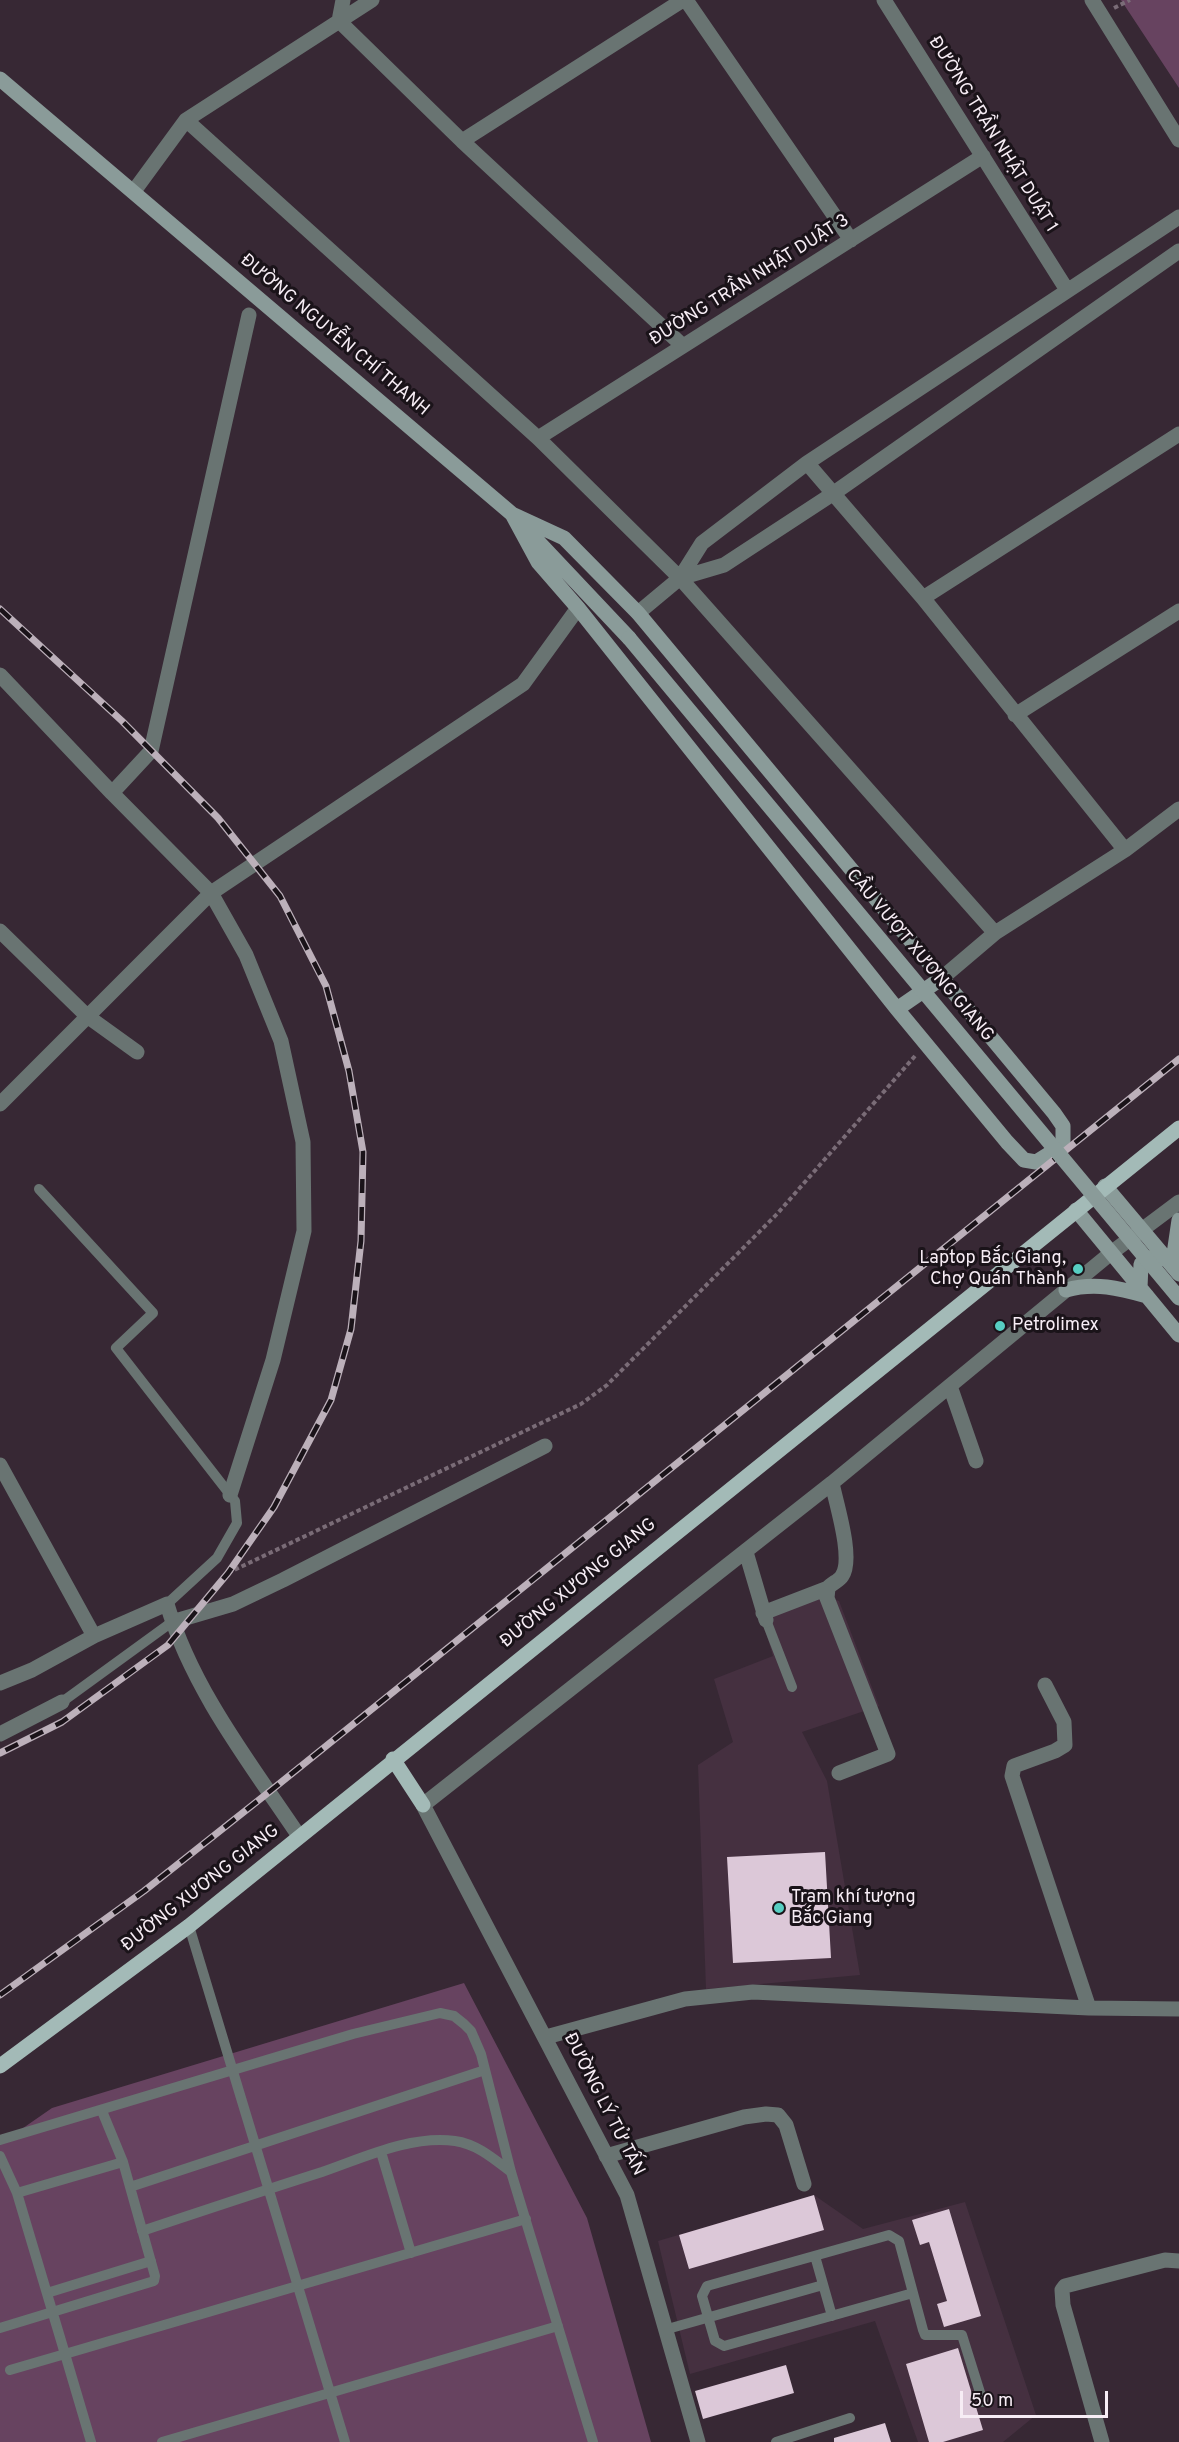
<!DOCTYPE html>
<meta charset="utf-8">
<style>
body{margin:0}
#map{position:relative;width:1179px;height:2442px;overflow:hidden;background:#372834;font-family:Overpass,sans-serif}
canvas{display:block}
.scale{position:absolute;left:960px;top:2391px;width:148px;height:27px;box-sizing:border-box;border:3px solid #f7edf5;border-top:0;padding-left:8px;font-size:18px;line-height:21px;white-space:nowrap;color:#f7edf5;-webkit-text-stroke:4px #1a1319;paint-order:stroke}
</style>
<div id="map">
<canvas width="1179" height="2442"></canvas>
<div class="scale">50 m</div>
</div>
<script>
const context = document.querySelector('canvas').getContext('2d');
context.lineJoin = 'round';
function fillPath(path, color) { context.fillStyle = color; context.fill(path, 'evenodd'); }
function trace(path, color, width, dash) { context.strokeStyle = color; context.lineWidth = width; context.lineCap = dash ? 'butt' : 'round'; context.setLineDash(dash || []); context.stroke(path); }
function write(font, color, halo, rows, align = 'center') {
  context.font = font + ' Overpass,sans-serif'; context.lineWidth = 6; context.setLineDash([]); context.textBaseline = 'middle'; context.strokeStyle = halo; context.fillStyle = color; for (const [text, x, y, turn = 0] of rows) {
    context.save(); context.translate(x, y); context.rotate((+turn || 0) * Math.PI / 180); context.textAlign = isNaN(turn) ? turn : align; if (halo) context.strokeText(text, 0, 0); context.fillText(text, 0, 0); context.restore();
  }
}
fillPath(new Path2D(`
 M820 1594 839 1601 879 1706 802 1732 827 1781 860 1975 706 1989 698 1765 733 1742 714 1679 773 1656 761 1616Z
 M814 2195 863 2229 965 2202 1036 2415 1003 2442H918L875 2321 690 2374 658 2241Z`), '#453040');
fillPath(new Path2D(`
 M1121 0H1179V88Z
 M464 1983 587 2218 651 2442H0V2144L52 2108Z`), '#674360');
fillPath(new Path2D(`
 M825 1852 831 1958 733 1963 727 1857Z
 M814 2195 824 2230 689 2269 679 2235Z
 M949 2209 981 2316 944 2327 937 2304 947 2301 929 2242 920 2245 912 2220Z
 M958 2348 983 2430 943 2442H929L906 2364Z
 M786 2365 794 2393 703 2419 695 2391Z
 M885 2423 891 2442H834V2438Z`), '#dcc8d8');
trace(new Path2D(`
 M1114 8 1130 0
 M228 1573 581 1404 607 1385 777 1214 915 1056`), '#7a6c77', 4, [4.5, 3]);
trace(new Path2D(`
 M39 1189 153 1313 116 1348 235 1501 237 1523 217 1558 167 1604
 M766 1620 792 1687
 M62 1702 172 1622
 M189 1926 345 2442
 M0 2140 353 2034 440 2013 454 2016 464 2024 471 2031 481 2054 511 2172 593 2442
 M381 2152 411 2253
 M0 2156 17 2193 65 2354 526 2219
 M130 2187 485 2070
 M17 2193 123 2162
 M142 2231C202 2211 262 2191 322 2172 363 2158 410 2135 455 2141 477 2144 494 2159 511 2172
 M815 2256 832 2316
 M47 2293 151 2261
 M913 2293 724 2346 715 2341 702 2296 707 2286 889 2235 899 2241 923 2330 925 2335H962L983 2402
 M0 2328 154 2281 155 2276 123 2162 102 2111
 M664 2330 823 2285
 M10 2370 65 2354 91 2442
 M162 2442 558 2326
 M776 2442 850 2418`), '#697472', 10);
trace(new Path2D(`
 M343 0 339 21 462 141 683 346
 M686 0 851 240
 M884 0 1067 290
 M1092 0 1179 140
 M186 120 538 438 680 578 995 933
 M462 141 683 0
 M134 191 186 120 372 0
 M538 438 983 156
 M807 463 923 598 1125 850
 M680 578 724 565 834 493 1179 251
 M923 598 1179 434
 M638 613 680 578 702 543 807 463 1179 217
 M0 675 112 793 151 751 249 315
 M1015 715 1179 611
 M112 793 211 893 246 955 281 1041 303 1142 304 1231 273 1360 230 1495
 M0 931 87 1016 137 1052
 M942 978 995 933 1125 850 1179 809
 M0 1104 211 893 523 684 578 608
 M950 1386 976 1461
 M0 1465 94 1636
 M832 1483C836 1503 854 1559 842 1576 839 1581 832 1583 828 1588L827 1598 888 1754 839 1773
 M746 1552 766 1620
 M763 1613 828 1588
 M172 1622 233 1604 283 1580 545 1446
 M0 1683 32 1670 94 1636 167 1604C192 1689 250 1763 299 1836
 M1045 1685 1064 1722 1065 1745 1055 1751 1014 1766 1012 1776 1089 2008
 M0 1734 62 1702
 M546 2037 685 1999 753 1992 1089 2008 1179 2009
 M606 2156 744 2117 766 2114 778 2115 786 2125 804 2184
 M698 2442 627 2195 423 1805 832 1483 1111 1253 1179 1202
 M1102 2442 1063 2305 1062 2290 1065 2286 1165 2260 1179 2261`), '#697472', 15);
trace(new Path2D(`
 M0 79 512 514 629 638
 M512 514 564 538 638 613 1054 1113 1063 1126V1145L1036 1162 1024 1160 1007 1142 897 1009 578 608 538 562Z
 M897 1009 942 978
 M1105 1186 1179 1274
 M1076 1210 1179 1335
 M1178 1271 1174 1254 1179 1220
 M1140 1288 1141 1264 1149 1258 1160 1259
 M1066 1290C1095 1282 1119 1288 1147 1296`), '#8a9b99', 15);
trace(new Path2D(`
 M393 1759 423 1805
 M0 2066 189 1926 1179 1128`), '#a3bab7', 15);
const rail = new Path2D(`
 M0 609 122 721 218 818 280 896 326 986 349 1071 363 1152 361 1241 351 1329 331 1400 274 1507 228 1573 168 1645 62 1722 0 1753
 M0 1995 144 1891 269 1792 1179 1059`);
trace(rail, '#bcb0ba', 7);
trace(rail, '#1a1319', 4.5, [14]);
trace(new Path2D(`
 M629 638 1179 1298`), '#8a9b99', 15);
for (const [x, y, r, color] of [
 [1078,1269,6,"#57cec2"],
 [1000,1326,6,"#57cec2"],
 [779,1908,6,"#57cec2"]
]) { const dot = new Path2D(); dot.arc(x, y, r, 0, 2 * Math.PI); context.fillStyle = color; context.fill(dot); trace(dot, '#1a1319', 2); }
write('18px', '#f7edf5', '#1a1319', [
 ["ĐƯỜNG TRẦN NHẬT DUẬT 1",992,135,58],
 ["ĐƯỜNG TRẦN NHẬT DUẬT 3",750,281,-32],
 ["ĐƯỜNG NGUYỄN CHÍ THANH",334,336,40],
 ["CẦU VƯỢT XƯƠNG GIANG",919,956,50],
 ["ĐƯỜNG XƯƠNG GIANG",579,1584,-39],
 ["ĐƯỜNG XƯƠNG GIANG",201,1889,-38],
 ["ĐƯỜNG LÝ TỬ TẤN",603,2105,63]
]);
write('18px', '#f7edf5', '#1a1319', [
 ["Laptop Bắc Giang,",1066,1259,"right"],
 ["Chợ Quán Thành",1066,1280,"right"],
 ["Petrolimex",1012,1326],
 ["Trạm khí tượng",791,1898],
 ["Bắc Giang",791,1919]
], 'left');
</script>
